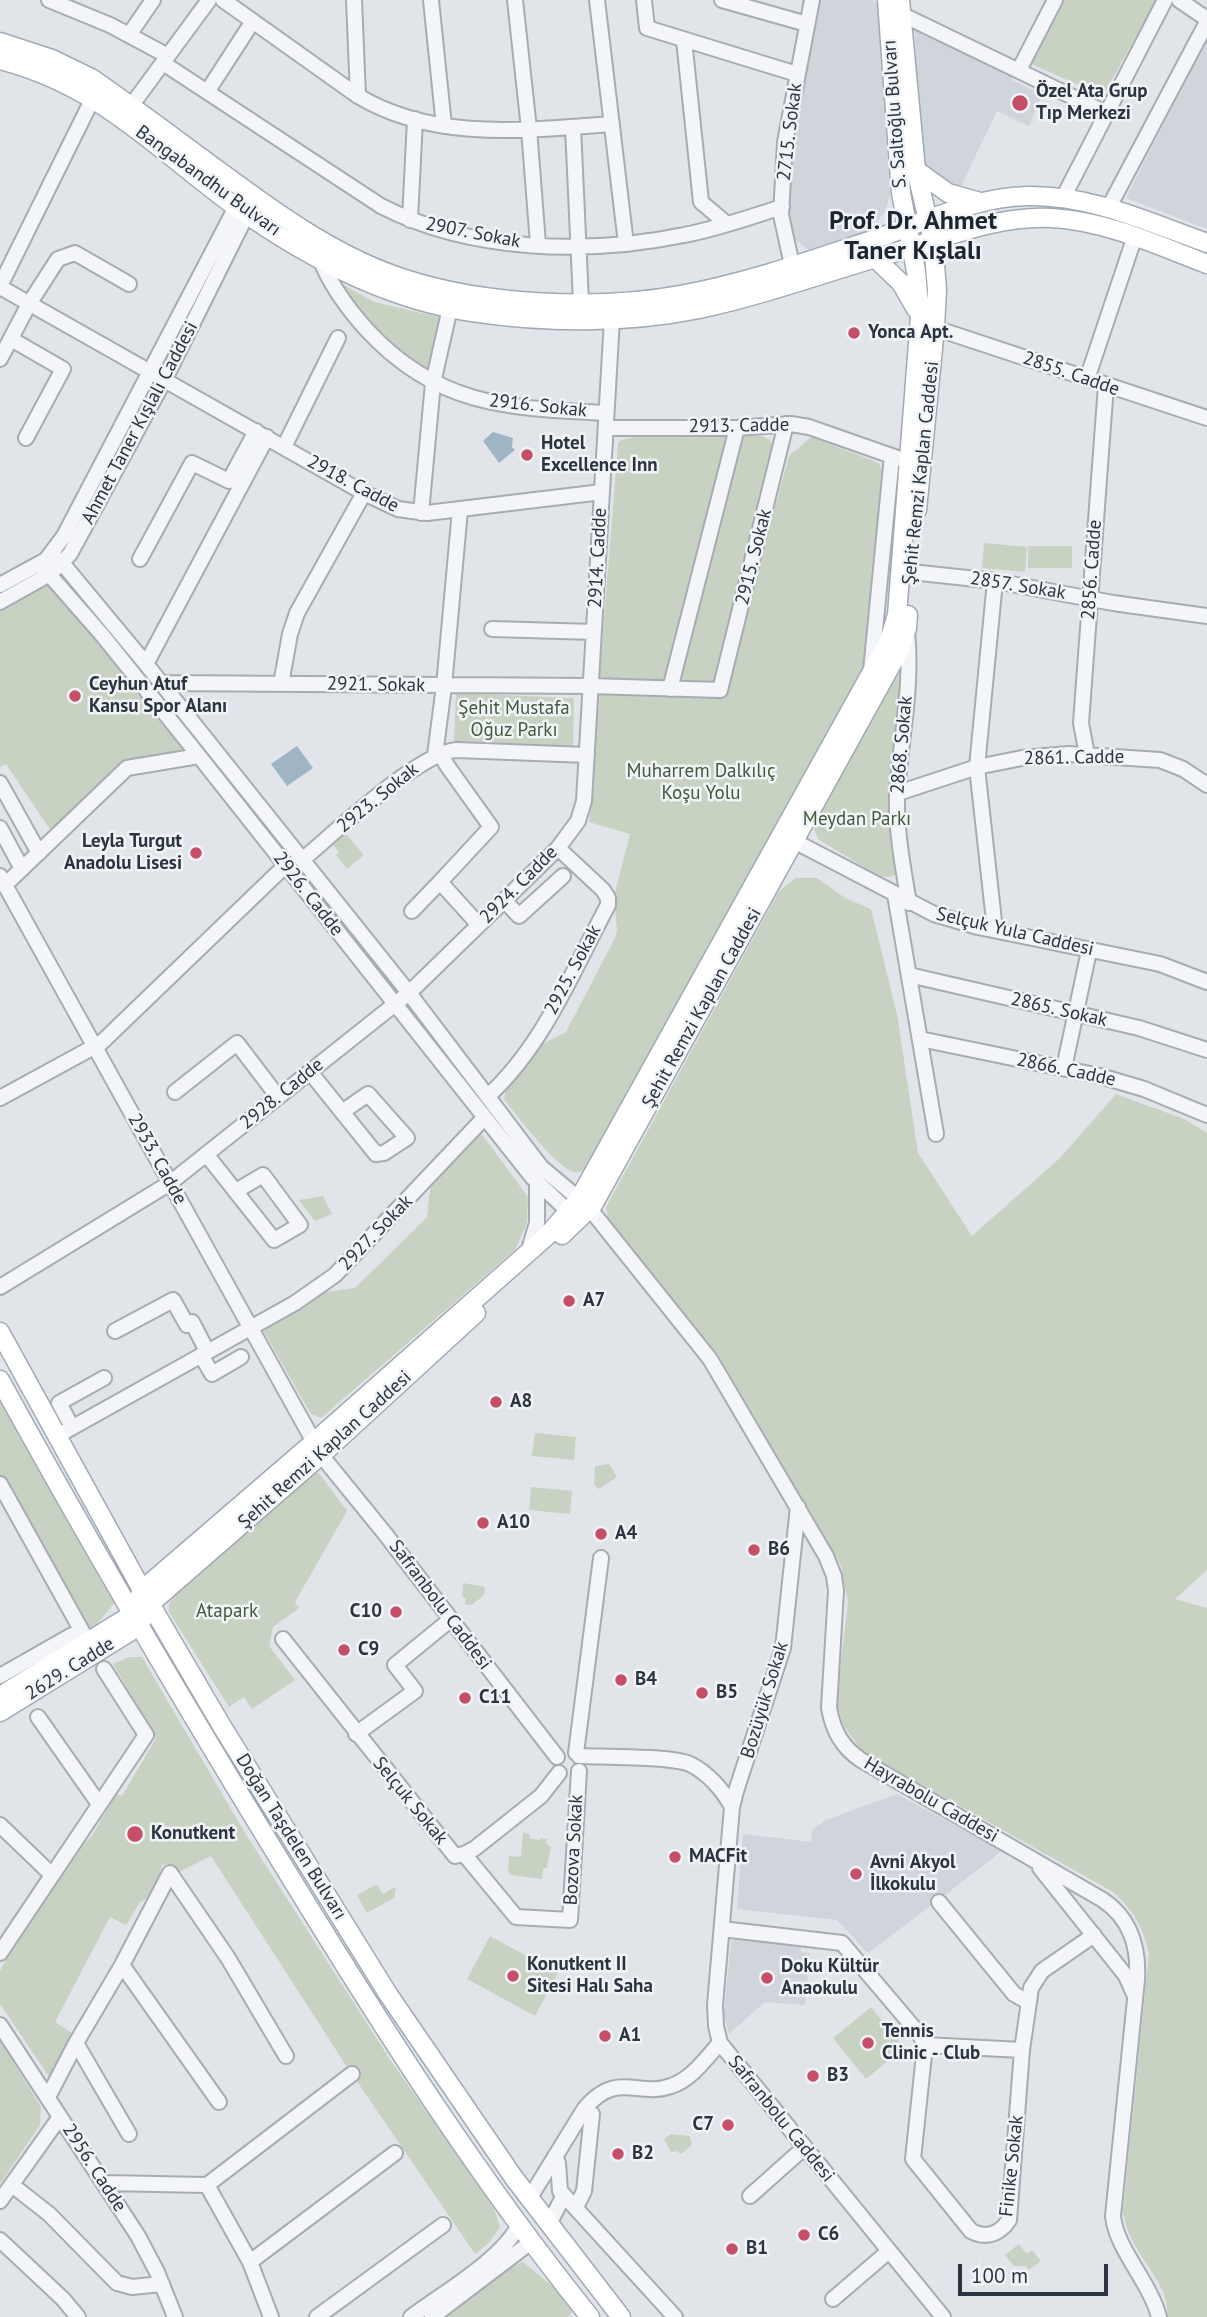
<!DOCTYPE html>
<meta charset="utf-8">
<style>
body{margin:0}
#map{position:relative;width:1207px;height:2317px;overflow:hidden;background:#e1e5e9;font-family:"PT Sans",sans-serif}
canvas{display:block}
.scale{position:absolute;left:958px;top:2264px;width:150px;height:32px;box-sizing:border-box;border:4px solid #2b3440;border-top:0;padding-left:9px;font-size:21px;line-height:24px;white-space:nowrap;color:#2b3440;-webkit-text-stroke:5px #f1f4f7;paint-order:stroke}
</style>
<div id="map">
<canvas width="1207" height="2317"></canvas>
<div class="scale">100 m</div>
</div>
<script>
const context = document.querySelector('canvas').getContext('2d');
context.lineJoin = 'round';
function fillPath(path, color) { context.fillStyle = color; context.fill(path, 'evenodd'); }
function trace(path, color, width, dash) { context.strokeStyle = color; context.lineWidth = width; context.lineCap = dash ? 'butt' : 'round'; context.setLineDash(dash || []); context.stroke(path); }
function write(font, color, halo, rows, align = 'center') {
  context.font = font + ' "PT Sans",sans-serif'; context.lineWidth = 5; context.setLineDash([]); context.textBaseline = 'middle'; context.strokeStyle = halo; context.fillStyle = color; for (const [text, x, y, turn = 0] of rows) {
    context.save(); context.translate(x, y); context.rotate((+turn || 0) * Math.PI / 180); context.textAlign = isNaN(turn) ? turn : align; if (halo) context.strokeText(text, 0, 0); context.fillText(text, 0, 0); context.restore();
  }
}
fillPath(new Path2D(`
 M820 0H872L879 4 890 195 885 212 868 232 812 253 793 237 789 200 792 142Z
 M914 21 1013 69 1012 80 1042 95 1029 126 997 111 960 188 930 173 921 160Z
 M1207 39V229L1126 198Z
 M897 1794 1002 1851 941 1898H934L933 1904 868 1953 837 1920 737 1909 743 1834 811 1842 812 1830 826 1820Z
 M734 1939 801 1946V1952L810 1953 805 2005 765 2002 729 2034 724 2014 731 1942Z`), '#d0d4db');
fillPath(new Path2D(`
 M1063 0H1156L1103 96 1029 63Z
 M342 284 374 302 439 317 428 376C393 352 365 320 338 287Z
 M637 436H762L770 440 773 447 717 679 710 685 599 679 618 445 619 441Z
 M811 437 874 461 879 464 885 476 867 665 585 1171C583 1171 576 1173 574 1172 558 1169 514 1113 504 1099L506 1090 536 1049 546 1042 566 1032 615 938 617 931 614 896 630 834 589 822 599 698 603 692 723 695 789 456Z
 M984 543 1027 547 1025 572 982 568Z
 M1028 546H1072V568H1028Z
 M50 574 199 756 134 765 55 837 6 764 0 767V602Z
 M905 662 902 869C894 878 888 878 877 875L818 839 814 829 815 819Z
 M456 693 574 698 573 746 454 742Z
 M346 834 364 855 347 869 336 855 339 852 333 845Z
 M796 878H817L845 898 871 909 897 1014 918 1153 972 1236 1060 1158 1116 1094 1184 1119 1207 1133V1570L1175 1599 1207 1608V2317H1168C1167 2308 1166 2298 1162 2290 1149 2262 1127 2244 1123 2211L1149 1953C1143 1928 1133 1909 1113 1892L862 1751 841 1722 836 1704 848 1602 841 1566 719 1356 608 1219 606 1207 779 891Z
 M481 1133 528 1197 527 1223 515 1250 321 1418 311 1414 264 1332 269 1323 325 1292 355 1288 427 1217 431 1182Z
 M323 1196 332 1214 315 1221 299 1200Z
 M0 1401 115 1602 89 1634 0 1475Z
 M535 1433 576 1437 574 1460 532 1456Z
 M609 1464 617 1477 599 1489 594 1485 595 1466Z
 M315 1473H319L347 1511 295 1602 299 1608 273 1627 269 1646 295 1680 252 1709 244 1697 229 1707 169 1612V1603L180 1590Z
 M531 1487 572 1491 570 1514 529 1510Z
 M463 1583 485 1587 484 1595 472 1605 465 1604 466 1599 462 1596Z
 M129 1657H142L245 1833 391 2061 493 2206 500 2227 489 2243 475 2254 345 2064 211 1856 179 1872 172 1864 162 1865 153 1896 140 1902 126 1925 110 1917 55 2022 75 2035 50 2078 0 2004V1971L21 1929 58 1870 92 1836 116 1794 122 1796 156 1738 113 1664Z
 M523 1833 529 1834 531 1839 540 1840V1838L548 1839 545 1842 551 1847C550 1855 548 1860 547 1868L543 1869 542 1879 511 1875 508 1870 509 1856 521 1857Z
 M377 1884 383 1894 395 1887 396 1890 394 1898 367 1913 357 1895Z
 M490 1936 558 1973 535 2016 467 1979Z
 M871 2007 904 2048 866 2079 833 2038Z
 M0 2040 41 2107 40 2125 0 2184Z
 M671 2134 690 2136 692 2145 681 2154 676 2151 671 2152 664 2139Z
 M1019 2244 1027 2254 1032 2250 1041 2261 1029 2270 1026 2266H1014L1005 2255Z
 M523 2262 556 2289 572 2312 568 2317H444L506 2269Z`), '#c8d2c3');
fillPath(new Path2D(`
 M493 432 513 438 512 447 515 450 499 463 483 441Z
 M297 746 313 768 287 786 271 764Z`), '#9fb5c6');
const minor = new Path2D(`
 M49 0 110 25 168 56
 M223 0 358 96C435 142 526 130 612 124
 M354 0 358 96
 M431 0 444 126
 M515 0 529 129 538 244
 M597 0 626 244
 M644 0 647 28 797 74
 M722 0 807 24
 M1179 0 1207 19
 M901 14 1106 113
 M129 35 153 0
 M684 40 701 202 727 224
 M163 63 381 206C470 252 587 255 684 235 717 229 750 217 782 207
 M1019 70 1055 0
 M207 92 253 21
 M131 106 209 0
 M573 127 581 302
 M1063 198 1165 0
 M1109 207 1207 22
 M410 220 415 119
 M320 259C331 286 347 308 367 330 438 407 509 408 606 413
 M792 265 781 215 785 142 812 0
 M0 286 93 98
 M0 287 364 493 398 509 427 513 602 492
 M935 328 1207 418
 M11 339 63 369 26 438
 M0 359 29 304 58 259 75 253 129 284
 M1087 379 1135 236
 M606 428H737L791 424 809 427 909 462
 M284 447 338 338
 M421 513 433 383 450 308
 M51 555 63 564 146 664 409 993 541 1167 579 1199
 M140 559 192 463 229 481 256 431
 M40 564 103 636 199 756 532 1177 569 1212
 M911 572 995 581 1113 603 1207 616
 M995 581 977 767 995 930
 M0 585 46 560 64 536 236 207
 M0 602 50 574 70 554 165 379 247 214
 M492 629 594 632
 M907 632C913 687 900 741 897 795 896 831 903 868 909 903
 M146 664 267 437
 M871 671 892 456
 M162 683 591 686 720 690 786 424
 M281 684 290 634 297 613 364 493
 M670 689 737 428
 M441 753 446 764 491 827 440 882 479 925
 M435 755 444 686 460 510
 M1087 755 1081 723 1106 385
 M0 783 39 853
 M898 793 977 767 1022 758 1069 754 1160 760 1183 769 1207 785
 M0 828 22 869
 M794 841 934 914 978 927 1160 964 1207 982
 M302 860C333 834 421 751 457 750L587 755
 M0 876 314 1442
 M5 885 127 768 199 756
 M895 895 936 1134
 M504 900 519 916 563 876
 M412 911 440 882
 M909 975 1139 1028 1207 1050
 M920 1039 1100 1076 1144 1089 1207 1115
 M1064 1068 1089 951
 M310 1072 376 1154 384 1153 407 1138 368 1094 342 1112
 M175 1092 237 1043 278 1097
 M488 1096C544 1045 573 970 608 905V898L603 890 558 848
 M0 1098 101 1043 286 865
 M206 1154 274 1240 300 1225 263 1175 236 1191
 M590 1209 710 1359 826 1556 834 1576 836 1591 829 1708C833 1731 842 1747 861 1760L1103 1900C1131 1919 1139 1947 1137 1980L1113 2216C1116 2249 1150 2282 1159 2317
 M528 1253 537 1223V1183
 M0 1287 170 1183 409 993 558 848 578 821 584 801 612 319
 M115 1331 173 1300 187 1325 192 1322 207 1351
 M201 1355 212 1374 241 1357
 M72 1427 59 1403 104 1378
 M57 1436 295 1303 335 1275 484 1118
 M321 1455 386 1535 557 1757
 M0 1484 88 1642
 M283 1639 455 1856 464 1854 474 1849 541 1796 559 1773
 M0 1676 72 1635
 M38 1717 99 1804
 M356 1734 415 1691 395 1665 450 1620
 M576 1753 601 1558
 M579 1756C603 1757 671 1756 690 1764 708 1773 723 1790 732 1807L715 2005 716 2026 720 2043 943 2317
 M732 1807 736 1791 783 1648 798 1507
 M0 1825 51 1874
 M464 1854 516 1917 570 1920 579 1771
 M1040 1868 1126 1976 1134 1994
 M939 1902 1014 1994 1028 2002
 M722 1929 842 1943 920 2035 925 2045 1022 2050
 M0 1953 146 1735 104 1669
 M122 1965 219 2102
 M0 2025 138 2236 157 2272 175 2317
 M76 2043 129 2134
 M925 2045 913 2159 971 2231C986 2239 1000 2234 1009 2220L1022 2050 1031 1988 1042 1971 1094 1935
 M48 2097 76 2043 122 1965 170 1873 228 1958 286 2056
 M555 2156 558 2163 560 2191 675 2317
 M104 2183 207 2185 352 2074
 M12 2185 49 2214 117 2283 132 2287 162 2284
 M207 2185 250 2262 271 2317
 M750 2196 805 2147
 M529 2199 585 2108C618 2070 638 2098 671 2086 692 2079 706 2058 720 2043
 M0 2201 60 2117
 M576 2207 584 2191 592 2114
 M549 2224 564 2195
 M0 2240 63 2299 78 2317
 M250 2262 395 2153
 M833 2299 889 2251
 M317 2317 443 2225
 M411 2317C443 2293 501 2260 519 2225
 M432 2317 531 2242`);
const major = new Path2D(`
 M900 0 916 170 933 241 937 290 935 328 917 510
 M0 42 52 59 91 78C139 111 186 147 233 181 286 220 342 259 405 279 485 305 598 310 680 295 742 284 806 262 866 242 919 225 971 197 1028 196 1091 195 1148 222 1207 243
 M0 60C101 86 155 148 236 207 305 256 387 300 472 312 545 323 626 324 699 309 765 295 829 271 893 253 945 238 997 215 1052 218 1106 221 1157 245 1207 264
 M916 170 948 193 980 202
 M875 258 901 283 916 309
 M562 1235 593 1205 899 651 907 628 908 615
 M0 1332 142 1590 223 1728 388 1994 514 2178 621 2317
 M0 1380C92 1548 189 1712 289 1875 382 2027 478 2178 590 2317
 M139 1626 150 1604 321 1455 476 1313
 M0 1696 133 1614 142 1590 314 1442 547 1236 579 1199 889 641 897 615 920 317 916 271 901 193 887 0
 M0 1712 139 1626`);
trace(minor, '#a7acb3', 18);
trace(major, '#a1aab4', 21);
trace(minor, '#f4f5f8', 14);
trace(major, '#fff', 18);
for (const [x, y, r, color] of [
 [1020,103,9,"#c54f69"],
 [854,333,7,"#c54f69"],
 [527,455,7,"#c54f69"],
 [75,696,7,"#c54f69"],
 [196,853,7,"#c54f69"],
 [569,1301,7,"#c54f69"],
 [496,1402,7,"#c54f69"],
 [483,1523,7,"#c54f69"],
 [601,1534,7,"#c54f69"],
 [754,1550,7,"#c54f69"],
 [396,1612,7,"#c54f69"],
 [344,1650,7,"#c54f69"],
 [621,1680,7,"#c54f69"],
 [702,1693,7,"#c54f69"],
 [465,1698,7,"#c54f69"],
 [135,1834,9,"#c54f69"],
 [675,1857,7,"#c54f69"],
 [856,1874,7,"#c54f69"],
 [513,1976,7,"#c54f69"],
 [767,1978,7,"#c54f69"],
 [605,2036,7,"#c54f69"],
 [868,2043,7,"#c54f69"],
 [813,2076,7,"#c54f69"],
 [728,2125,7,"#c54f69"],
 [618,2154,7,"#c54f69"],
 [804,2235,7,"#c54f69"],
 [732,2249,7,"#c54f69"]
]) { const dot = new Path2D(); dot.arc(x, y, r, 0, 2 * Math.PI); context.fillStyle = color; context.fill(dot); trace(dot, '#f1f4f7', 2.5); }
write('bold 19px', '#2b3440', '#f1f4f7', [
 ["Özel Ata Grup",1036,92],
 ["Tıp Merkezi",1036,114],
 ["Yonca Apt.",868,333],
 ["Hotel",541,444],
 ["Excellence Inn",541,466],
 ["Ceyhun Atuf",89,685],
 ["Kansu Spor Alanı",89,707],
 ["Leyla Turgut",182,842,"right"],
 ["Anadolu Lisesi",182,864,"right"],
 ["A7",583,1301],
 ["A8",510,1402],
 ["A10",497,1523],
 ["A4",615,1534],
 ["B6",768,1550],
 ["C10",382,1612,"right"],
 ["C9",358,1650],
 ["B4",635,1680],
 ["B5",716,1693],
 ["C11",479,1698],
 ["Konutkent",151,1834],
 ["MACFit",689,1857],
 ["Avni Akyol",870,1863],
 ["İlkokulu",870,1885],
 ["Konutkent II",527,1965],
 ["Sitesi Halı Saha",527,1987],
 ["Doku Kültür",781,1967],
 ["Anaokulu",781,1989],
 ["Tennis",882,2032],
 ["Clinic - Club",882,2054],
 ["A1",619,2036],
 ["B3",827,2076],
 ["C7",714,2125,"right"],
 ["B2",632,2154],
 ["C6",818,2235],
 ["B1",746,2249]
], 'left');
write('19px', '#2b3440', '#f1f4f7', [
 ["S. Saltoğlu Bulvarı",895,114,-94],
 ["2715. Sokak",790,132,-83],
 ["Bangabandhu Bulvarı",208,181,36],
 ["2907. Sokak",473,233,11],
 ["2855. Cadde",1071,374,19],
 ["2916. Sokak",538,406,6],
 ["Ahmet Taner Kışlalı Caddesi",140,423,-62],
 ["2913. Cadde",739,426,-1],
 ["Şehit Remzi Kaplan Caddesi",921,473,-84],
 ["2918. Cadde",353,484,28],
 ["2915. Sokak",754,557,-76],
 ["2914. Cadde",598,558,-87],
 ["2856. Cadde",1092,570,-86],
 ["2857. Sokak",1018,586,9],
 ["2921. Sokak",376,685,1],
 ["2868. Sokak",902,745,-85],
 ["2861. Cadde",1074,758,-1],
 ["2923. Sokak",378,798,-39],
 ["2924. Cadde",519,885,-45],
 ["2926. Cadde",308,894,52],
 ["Selçuk Yula Caddesi",1015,932,13],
 ["2925. Sokak",573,970,-62],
 ["Şehit Remzi Kaplan Caddesi",702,1008,-61],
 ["2865. Sokak",1059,1010,13],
 ["2866. Cadde",1066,1070,12],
 ["2928. Cadde",282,1094,-39],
 ["2933. Cadde",157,1159,61],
 ["2927. Sokak",376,1233,-46],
 ["Şehit Remzi Kaplan Caddesi",325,1450,-42],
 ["Safranbolu Caddesi",440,1605,53],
 ["2629. Cadde",70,1669,-32],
 ["Bozüyük Sokak",765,1700,-73],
 ["Hayrabolu Caddesi",931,1800,30],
 ["Selçuk Sokak",410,1801,51],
 ["Doğan Taşdelen Bulvarı",291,1837,58],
 ["Bozova Sokak",574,1850,-87],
 ["Safranbolu Caddesi",781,2119,51],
 ["Finike Sokak",1012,2166,-84],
 ["2956. Cadde",94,2168,57]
]);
write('19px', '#425a39', '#f1f4f7', [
 ["Şehit Mustafa",514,709],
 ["Oğuz Parkı",514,731],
 ["Muharrem Dalkılıç",701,772],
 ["Koşu Yolu",701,794],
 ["Meydan Parkı",857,820],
 ["Atapark",227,1612]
]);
write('bold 26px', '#1d2531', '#f1f4f7', [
 ["Prof. Dr. Ahmet",913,222],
 ["Taner Kışlalı",913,252]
]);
</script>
